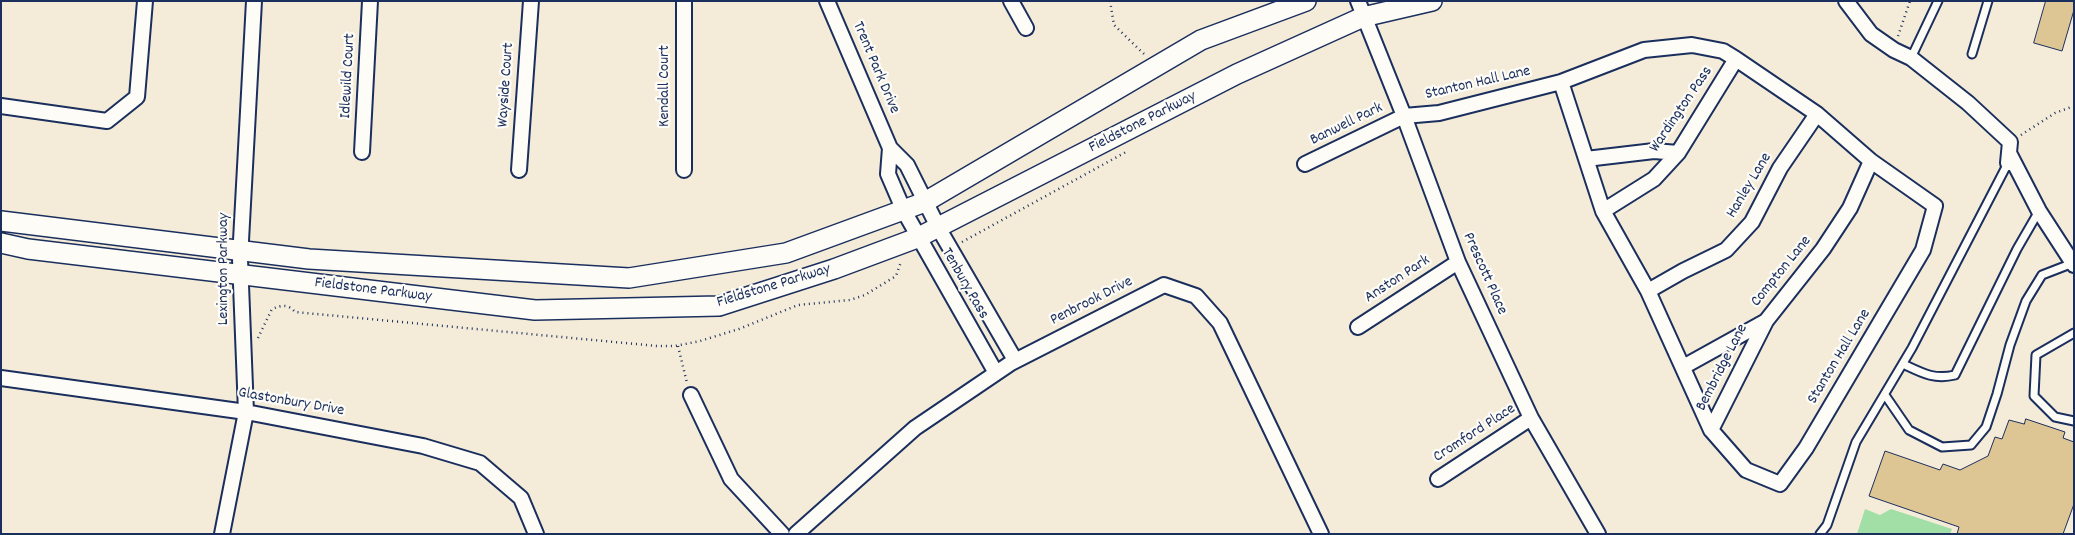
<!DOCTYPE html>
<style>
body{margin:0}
#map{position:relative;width:2075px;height:535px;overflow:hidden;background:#f4ecd9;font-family:Dekko,sans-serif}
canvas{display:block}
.frame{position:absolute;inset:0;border:2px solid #1b2f5e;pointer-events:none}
</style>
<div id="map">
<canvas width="2075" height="535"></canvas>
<div class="frame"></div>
</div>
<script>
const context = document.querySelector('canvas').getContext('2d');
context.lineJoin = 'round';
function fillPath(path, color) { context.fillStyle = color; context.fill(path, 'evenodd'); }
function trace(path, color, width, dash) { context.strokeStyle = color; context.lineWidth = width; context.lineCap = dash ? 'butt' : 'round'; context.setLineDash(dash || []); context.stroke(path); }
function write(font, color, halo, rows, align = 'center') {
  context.font = font + ' Dekko,sans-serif'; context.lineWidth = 4.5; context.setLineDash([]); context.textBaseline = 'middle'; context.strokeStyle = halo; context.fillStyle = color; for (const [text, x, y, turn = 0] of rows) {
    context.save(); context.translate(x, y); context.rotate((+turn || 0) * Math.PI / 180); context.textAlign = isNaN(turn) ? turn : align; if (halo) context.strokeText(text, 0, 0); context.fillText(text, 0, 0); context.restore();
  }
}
fillPath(new Path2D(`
 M1865 509 1880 515 1891 509 1952 529 1950 534H1857Z`), '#a2dfa6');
const building = new Path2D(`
 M2046 1H2074V10L2062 51 2034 43Z
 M2026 419 2065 432 2063 438 2074 442V504L2063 534H1957L1959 527 1869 496 1885 451 1940 470 1943 464 1960 470 1988 456 1995 437 2002 439 2009 420 2024 424Z`);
fillPath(building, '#dec594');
trace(building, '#1b2f5e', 1);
const lane = new Path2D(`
 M1972 54 1988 1
 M1911 58 1938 1
 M2074 333 2036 355 2034 396 2055 417 2074 421
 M1903 364C1922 373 1934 380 1955 375L2017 249 2039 211
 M1885 395 1909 430 1942 447 1971 445 1986 427 1997 394 2010 345 2026 301 2042 275 2073 263
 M1820 534 1827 525 1856 442 1912 348 2008 163`);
const street = new Path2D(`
 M827 1 890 148 907 165 939 229 1015 360
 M1011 1 1026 28
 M1358 1 1404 116 1458 262 1531 418 1598 534
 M1846 1 1871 34 1894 50 1911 58 1968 103 2010 142 2008 163
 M1 106 107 121 137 97 145 1
 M890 148 888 174 904 211 996 373
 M362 152 370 1
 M2009 153 2039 211 2074 265
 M1586 159 1654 151 1678 153
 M1305 164 1404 116 1439 113 1561 82 1644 50 1692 45 1723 51 1736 59 1817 114 1871 161 1935 206 1923 250 1806 448 1780 484 1746 470 1711 430 1648 291 1603 211 1561 82
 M519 170 531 1
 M684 170V1
 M1603 211 1654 179 1678 153 1736 59
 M1648 291 1683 271 1726 250 1752 222 1780 168 1817 114
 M1358 327 1458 262
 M1683 367 1766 321 1823 249 1850 208 1871 161
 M1 378 246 412 423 446 480 463 521 498 536 534
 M691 395 731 479 782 534
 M1711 430 1766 321
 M1438 479 1531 418
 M222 534 246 412 240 259 254 1
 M796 534 915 428 1011 363 1164 285 1196 296 1220 323 1321 534`);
const secondary = new Path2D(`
 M1 221 309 259 629 278 786 253 925 202 1201 40 1306 1
 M1 243 28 249 535 310 719 306 834 269 917 238 1237 74 1363 17 1432 1`);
trace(lane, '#1b2f5e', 11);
trace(street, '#1b2f5e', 18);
trace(secondary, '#1b2f5e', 22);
trace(new Path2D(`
 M1110 1 1114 25 1144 54
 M1898 36 1910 1
 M2021 135 2055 113 2074 106
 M962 242 1126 152
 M258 338 272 309C282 305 288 304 295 312L657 346H675L700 341 739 329 798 305 850 300 865 295 896 276 901 262
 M678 346 687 383`), '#1b2f5e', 2.5, [1, 4]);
trace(lane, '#fdfcf7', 7);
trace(street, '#fdfcf7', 14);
trace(secondary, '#fdfcf7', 19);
write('16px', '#1b2f5e', '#fdfcf7', [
 ["Trent Park Drive",875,68,67],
 ["Idlewild Court",349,76,-87],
 ["Stanton Hall Lane",1478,84,-13],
 ["Wayside Court",507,85,-86],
 ["Kendall Court",666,86,-90],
 ["Wardington Pass",1682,110,-56],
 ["Fieldstone Parkway",1143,123,-27],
 ["Banwell Park",1347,125,-26],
 ["Hanley Lane",1750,186,-59],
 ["Lexington Parkway",225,269,-90],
 ["Compton Lane",1782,272,-51],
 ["Prescott Place",1484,274,66],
 ["Anston Park",1398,280,-33],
 ["Tenbury Pass",964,284,60],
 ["Fieldstone Parkway",774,287,-17],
 ["Fieldstone Parkway",373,291,7],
 ["Penbrook Drive",1092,302,-27],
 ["Stanton Hall Lane",1840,357,-59],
 ["Bembridge Lane",1723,368,-63],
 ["Glastonbury Drive",291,403,10],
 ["Cromford Place",1475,434,-33]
]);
</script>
